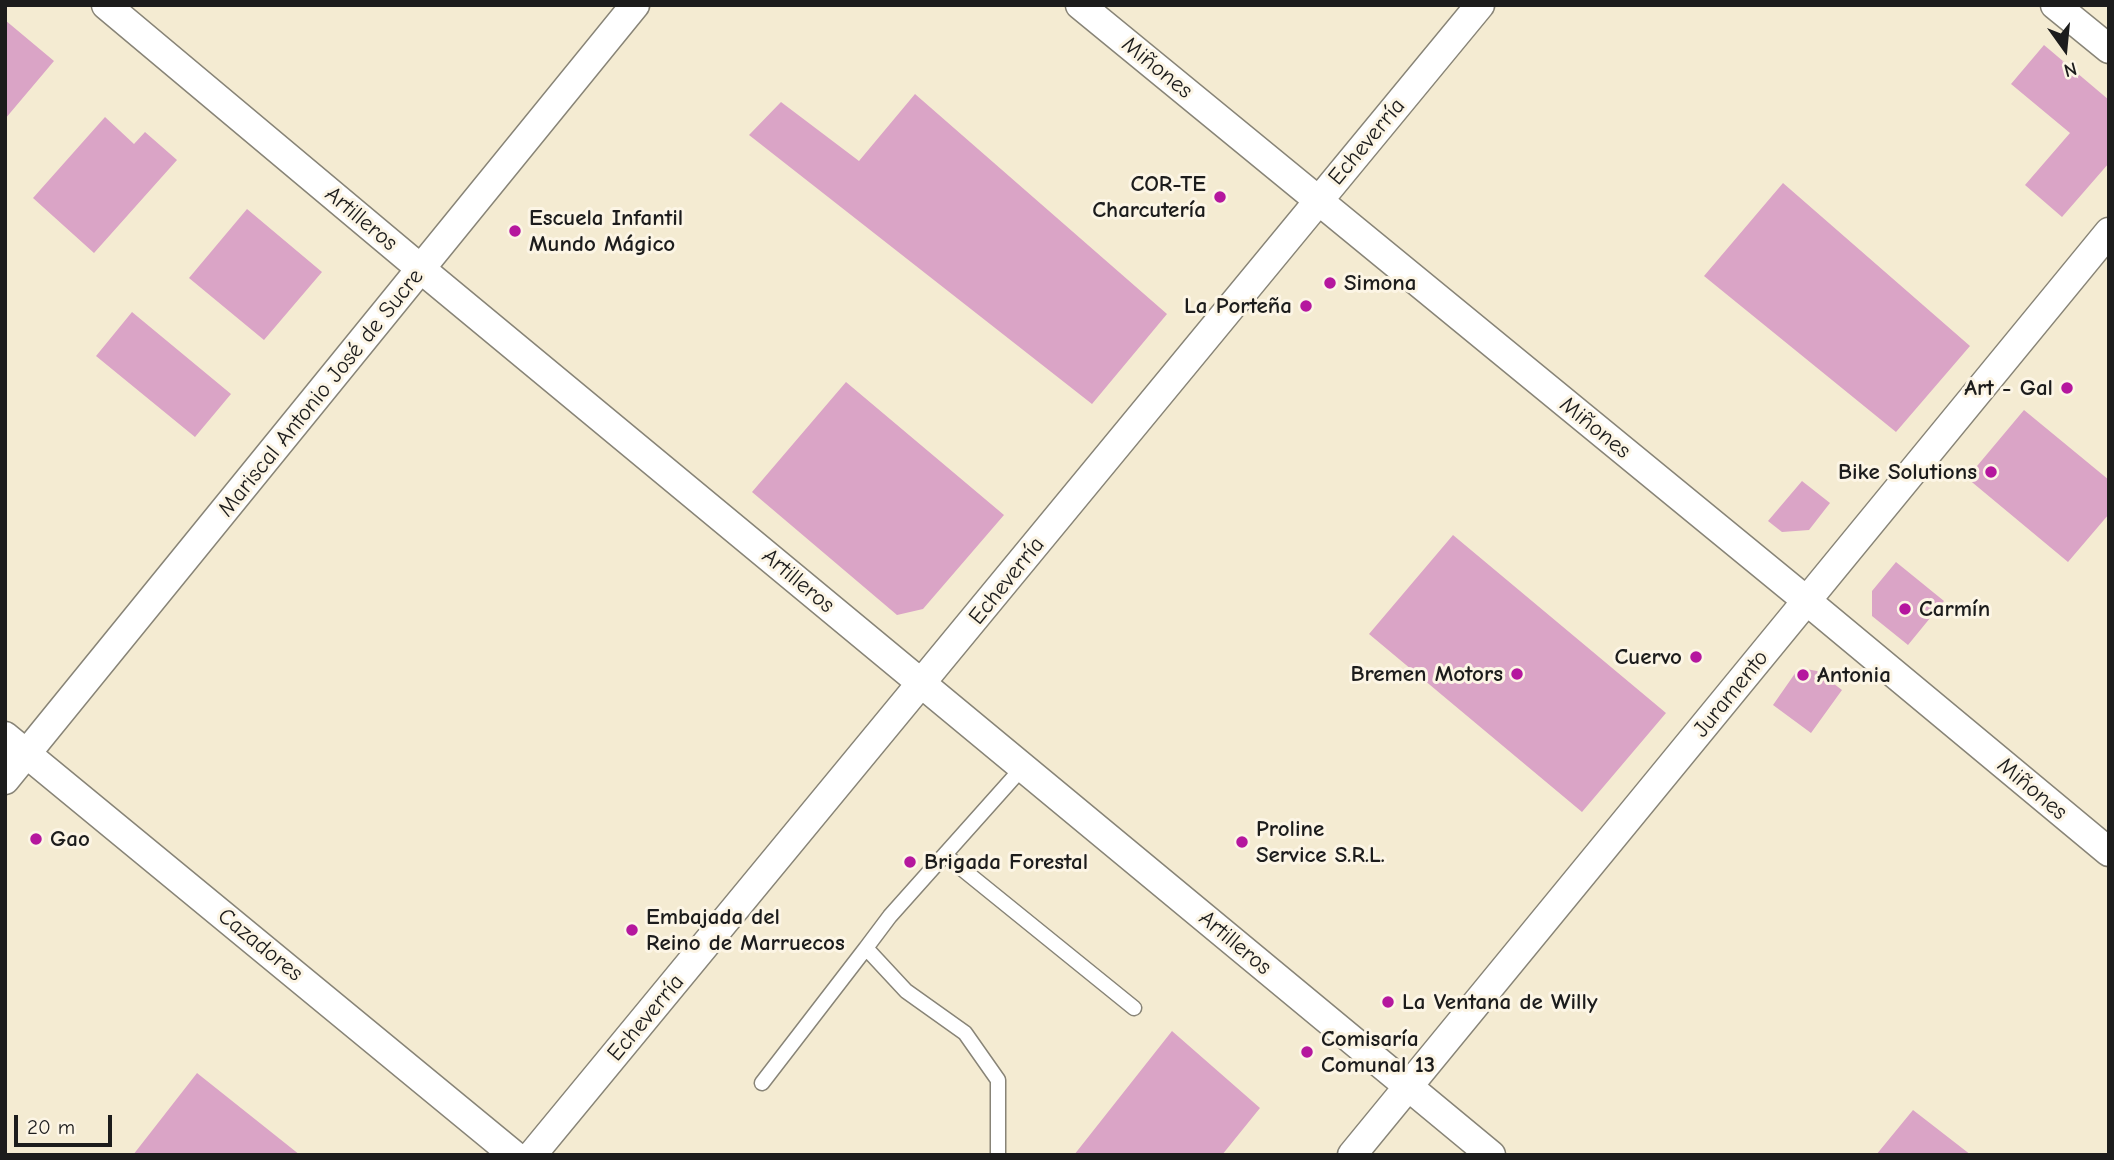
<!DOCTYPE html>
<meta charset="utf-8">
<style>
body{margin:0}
#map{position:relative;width:2114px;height:1160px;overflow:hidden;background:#f4ebd2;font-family:"Comic Neue",sans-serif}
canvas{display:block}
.frame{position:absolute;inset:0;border:7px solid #1c1c1c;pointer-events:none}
.north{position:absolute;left:2030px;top:14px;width:70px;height:70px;-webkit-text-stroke:5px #fcf5e5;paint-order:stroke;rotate:165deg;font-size:19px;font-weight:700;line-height:28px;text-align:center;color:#1c1c1c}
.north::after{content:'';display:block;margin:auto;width:24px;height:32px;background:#1c1c1c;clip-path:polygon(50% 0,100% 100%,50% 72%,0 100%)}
.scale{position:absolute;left:14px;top:1115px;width:98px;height:32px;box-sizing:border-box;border:4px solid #1c1c1c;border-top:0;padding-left:9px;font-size:21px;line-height:24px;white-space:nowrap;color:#1c1c1c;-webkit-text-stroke:5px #fcf5e5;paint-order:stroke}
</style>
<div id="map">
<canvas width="2114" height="1160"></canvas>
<div class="frame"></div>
<div class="north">N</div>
<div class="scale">20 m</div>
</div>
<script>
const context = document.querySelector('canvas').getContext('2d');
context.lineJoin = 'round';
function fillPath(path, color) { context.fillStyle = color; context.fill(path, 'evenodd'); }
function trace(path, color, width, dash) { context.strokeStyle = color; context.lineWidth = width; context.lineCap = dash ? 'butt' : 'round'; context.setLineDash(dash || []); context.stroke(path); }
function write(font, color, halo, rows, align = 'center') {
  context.font = font + ' "Comic Neue",sans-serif'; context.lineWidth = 6; context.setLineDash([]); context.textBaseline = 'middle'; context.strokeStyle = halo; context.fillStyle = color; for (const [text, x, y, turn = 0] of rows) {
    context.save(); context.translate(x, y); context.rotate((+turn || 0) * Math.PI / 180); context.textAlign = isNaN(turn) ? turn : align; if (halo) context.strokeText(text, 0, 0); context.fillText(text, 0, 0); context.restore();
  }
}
fillPath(new Path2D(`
 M5 20 54 61 5 119Z
 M2044 45 2109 100V163L2062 217 2025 185 2070 133 2011 84Z
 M915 94 1167 314 1092 404 749 135 781 102 859 161Z
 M105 117 134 144 145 132 177 160 94 253 33 198Z
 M1783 183 1970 346 1896 432 1704 276Z
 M247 209 322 272 264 340 189 278Z
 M132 312 231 394 195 437 96 356Z
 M846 382 1004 515 923 609 897 615 752 492Z
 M2024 410 2109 480V514L2068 562 1967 478Z
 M1802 481 1830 503 1809 530 1782 532 1768 521Z
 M1453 535 1666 713 1582 812 1369 634Z
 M1896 562 1944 601 1908 645 1872 616V591Z
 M1806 669 1817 671 1842 690 1811 733 1773 705 1796 672Z
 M1172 1031 1260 1108 1222 1155H1074Z
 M197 1073 300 1155H133Z
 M1913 1110 1971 1155H1876Z`), '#daa4c6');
const service = new Path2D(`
 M945 855 1134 1008
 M762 1083 866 948
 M998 1155V1080L965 1033 906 991 866 948 890 916 1023 767`);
const minor = new Path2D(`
 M106 5 421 269 1491 1155
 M1080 5 1807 601 2109 852
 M2055 5 2109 49
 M5 736 514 1155
 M5 780 635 5
 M532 1155 1480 5
 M1352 1155 2109 232`);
trace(service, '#888477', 17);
trace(minor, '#888477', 31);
trace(service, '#fff', 14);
trace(minor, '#fff', 28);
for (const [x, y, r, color] of [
 [1220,197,7,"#b5179e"],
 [515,231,7,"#b5179e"],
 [1330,283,7,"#b5179e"],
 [1306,306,7,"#b5179e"],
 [2067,388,7,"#b5179e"],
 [1991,472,7,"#b5179e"],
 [1905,609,7,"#b5179e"],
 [1696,657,7,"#b5179e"],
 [1517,674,7,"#b5179e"],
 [1803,675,7,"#b5179e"],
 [36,839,7,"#b5179e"],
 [1242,842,7,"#b5179e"],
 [910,862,7,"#b5179e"],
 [632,930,7,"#b5179e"],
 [1388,1002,7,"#b5179e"],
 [1307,1052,7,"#b5179e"]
]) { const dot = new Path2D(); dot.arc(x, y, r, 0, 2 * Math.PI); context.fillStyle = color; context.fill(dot); trace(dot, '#fcf5e5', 2.5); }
write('23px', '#1c1c1c', '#fcf5e5', [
 ["Miñones",1157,68,39],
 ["Echeverría",1367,142,-50],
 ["Artilleros",361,219,40],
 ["Mariscal Antonio José de Sucre",321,393,-51],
 ["Miñones",1595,428,39],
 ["Artilleros",798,581,40],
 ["Echeverría",1007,581,-51],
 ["Juramento",1731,694,-51],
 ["Miñones",2032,789,40],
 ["Artilleros",1235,943,40],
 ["Cazadores",260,945,39],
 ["Echeverría",646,1018,-50]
]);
write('bold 23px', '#1c1c1c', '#fcf5e5', [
 ["COR-TE",1206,184,"right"],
 ["Charcutería",1206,210,"right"],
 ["Escuela Infantil",529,218],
 ["Mundo Mágico",529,244],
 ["Simona",1344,283],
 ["La Porteña",1292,306,"right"],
 ["Art - Gal",2053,388,"right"],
 ["Bike Solutions",1977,472,"right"],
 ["Carmín",1919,609],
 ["Cuervo",1682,657,"right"],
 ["Bremen Motors",1503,674,"right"],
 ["Antonia",1817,675],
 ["Proline",1256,829],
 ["Service S.R.L.",1256,855],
 ["Gao",50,839],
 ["Brigada Forestal",924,862],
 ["Embajada del",646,917],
 ["Reino de Marruecos",646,943],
 ["La Ventana de Willy",1402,1002],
 ["Comisaría",1321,1039],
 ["Comunal 13",1321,1065]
], 'left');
</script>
